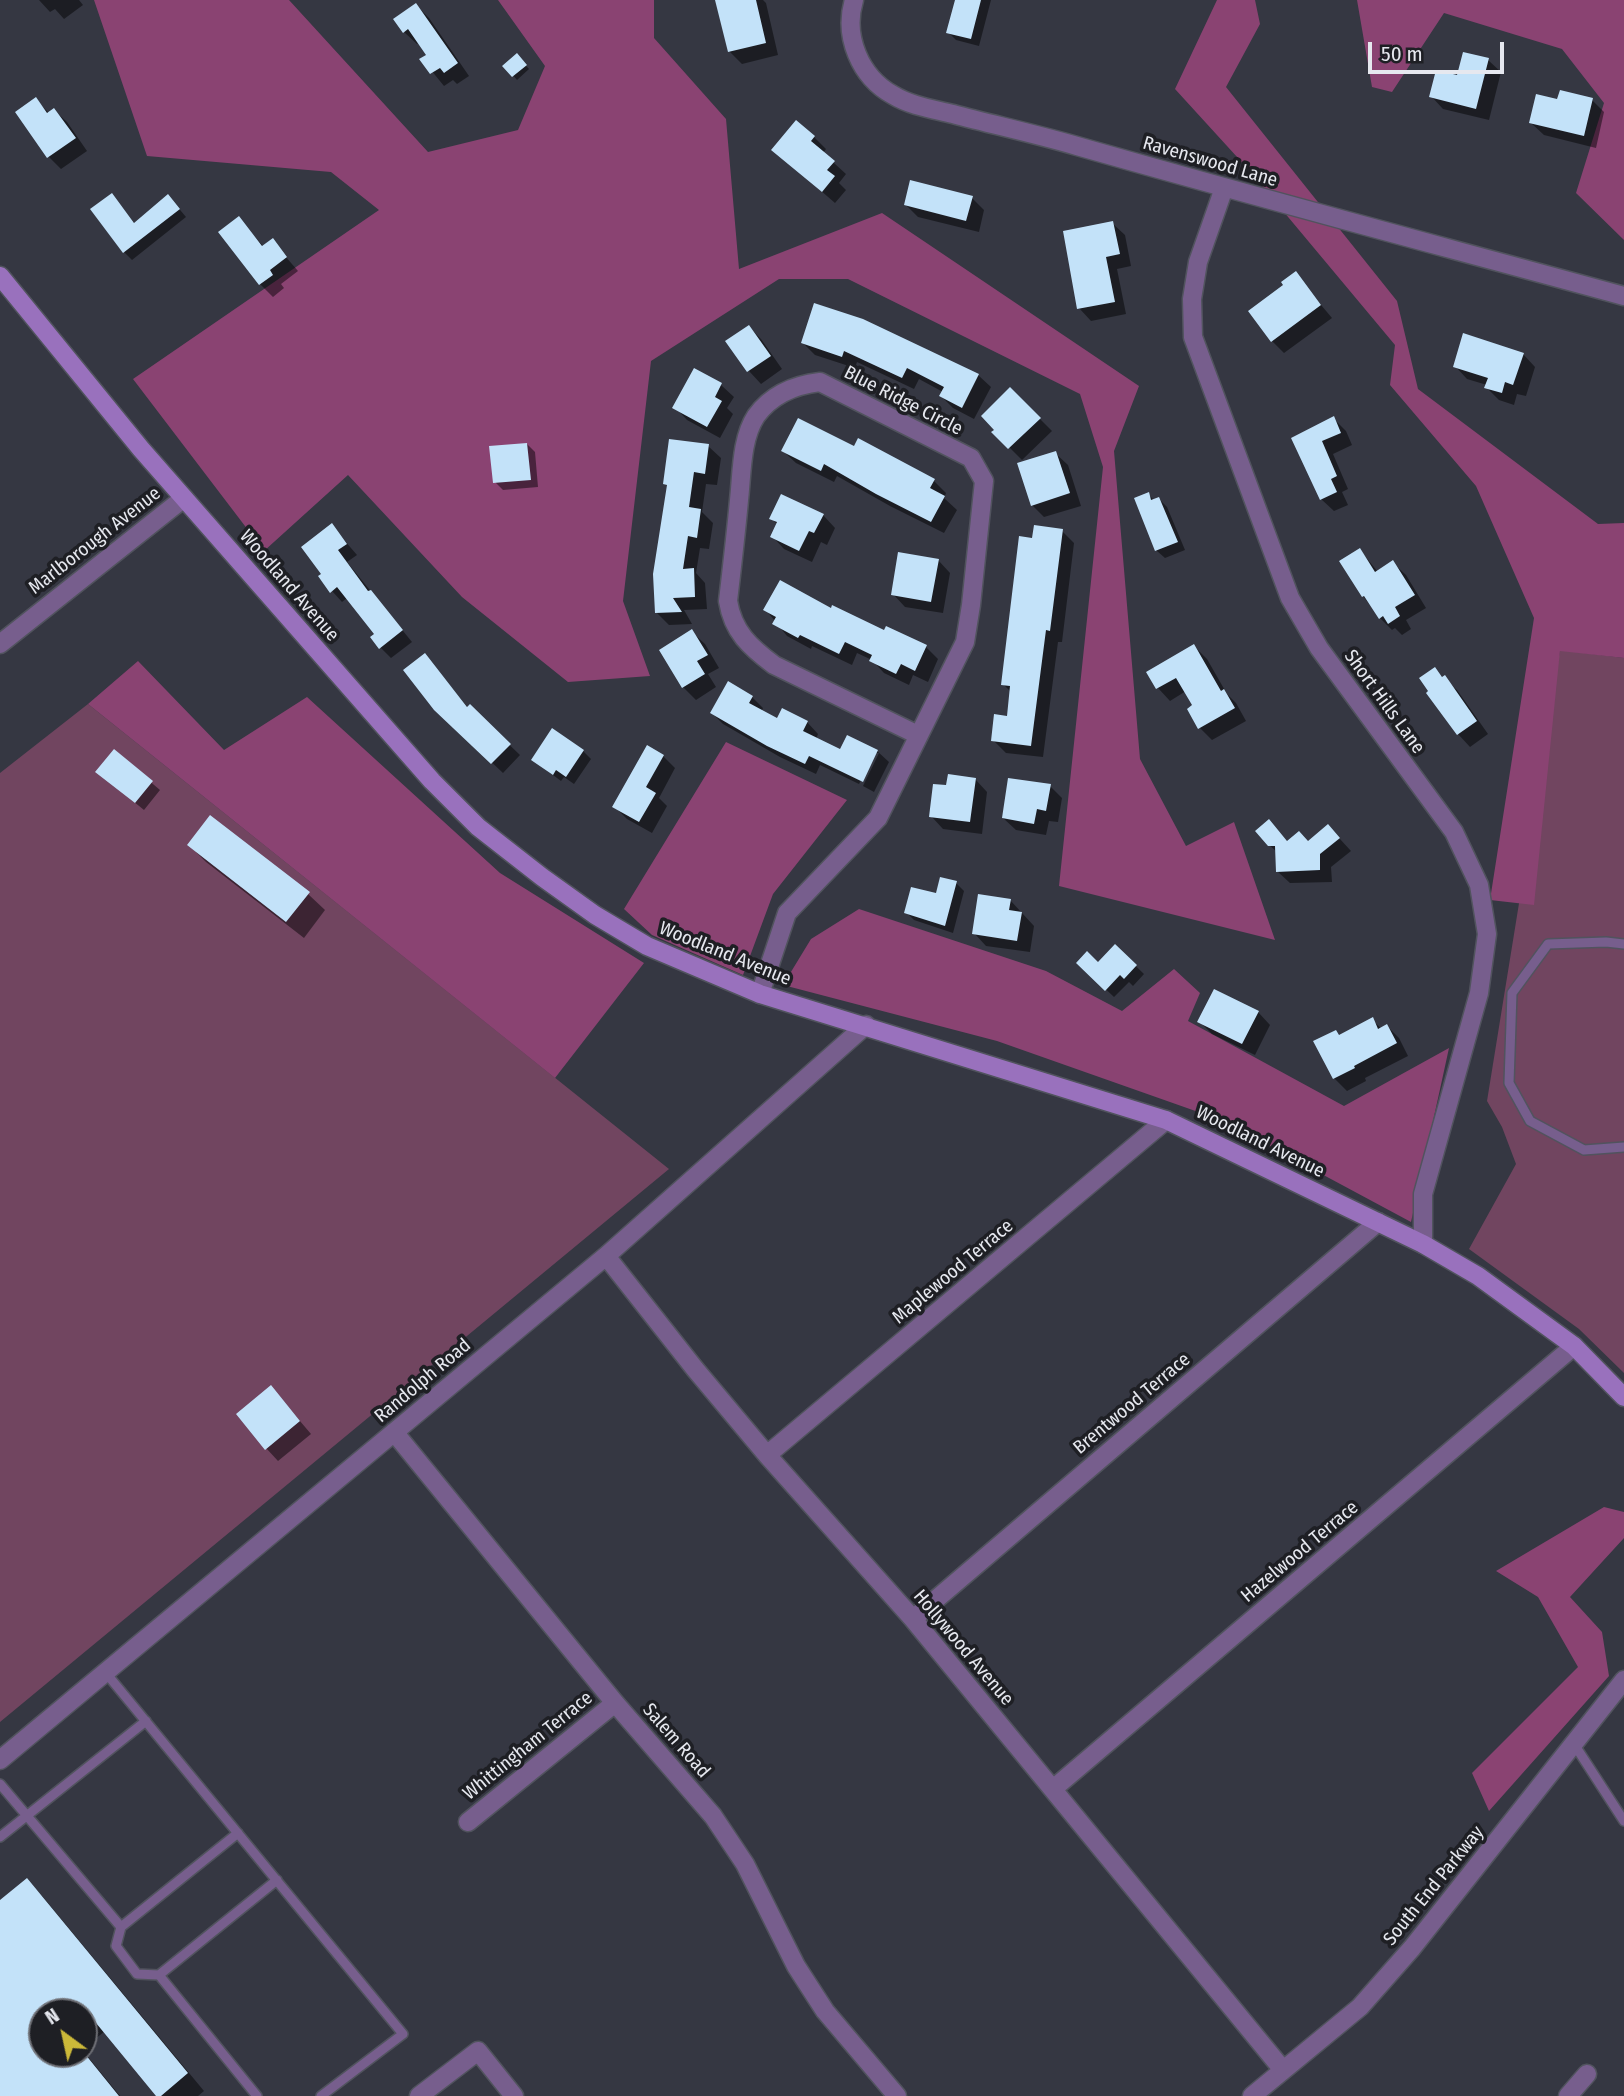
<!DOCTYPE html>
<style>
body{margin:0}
#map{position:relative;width:1624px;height:2096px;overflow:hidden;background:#353742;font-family:"Fira Sans Condensed",sans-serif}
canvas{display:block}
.north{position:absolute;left:28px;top:1998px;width:70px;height:70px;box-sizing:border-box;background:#1e1f24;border:2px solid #6e6f75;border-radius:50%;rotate:327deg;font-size:19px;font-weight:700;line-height:28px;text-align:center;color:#e6e8ef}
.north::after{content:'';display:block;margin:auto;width:24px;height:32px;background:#ccb939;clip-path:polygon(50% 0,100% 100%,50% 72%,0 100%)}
.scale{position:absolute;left:1368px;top:42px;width:136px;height:32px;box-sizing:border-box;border:4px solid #e6e8ef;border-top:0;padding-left:9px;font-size:21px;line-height:24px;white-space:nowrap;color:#e6e8ef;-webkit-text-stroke:5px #1e1f24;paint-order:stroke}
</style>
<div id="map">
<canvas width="1624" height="2096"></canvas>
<div class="north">N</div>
<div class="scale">50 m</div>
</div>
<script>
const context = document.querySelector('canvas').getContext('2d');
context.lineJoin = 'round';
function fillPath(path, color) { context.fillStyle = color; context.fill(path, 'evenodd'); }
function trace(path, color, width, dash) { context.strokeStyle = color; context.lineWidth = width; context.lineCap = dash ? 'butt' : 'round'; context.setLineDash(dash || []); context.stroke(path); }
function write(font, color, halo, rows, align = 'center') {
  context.font = font + ' "Fira Sans Condensed",sans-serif'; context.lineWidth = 7; context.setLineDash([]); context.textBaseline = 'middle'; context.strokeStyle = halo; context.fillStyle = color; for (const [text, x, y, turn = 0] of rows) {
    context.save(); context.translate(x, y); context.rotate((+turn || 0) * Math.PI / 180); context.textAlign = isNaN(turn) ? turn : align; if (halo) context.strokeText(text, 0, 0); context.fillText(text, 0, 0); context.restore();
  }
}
fillPath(new Path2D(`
 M1560 650 1624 658V1373L1579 1329 1469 1249 1516 1164 1502 1127 1487 1101Z
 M88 704 669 1169 0 1722V773Z`), '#714560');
fillPath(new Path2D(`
 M94 0H289L428 152 518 130 545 66 498 0H654V38L726 119 739 269 882 213 1139 386 1114 451 1140 759 1186 846 1234 822 1275 940 1059 886 1103 467 1080 394 848 279H779L651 361 623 601 650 676 568 682 462 597 348 475 264 551 133 379 379 210 331 172 147 156Z
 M1217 0H1255L1260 24 1226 87 1397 301 1418 389 1598 524 1624 523V658L1560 651 1534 905 1490 900 1534 618 1476 486 1390 385 1395 345 1248 169 1175 89Z
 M1357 0H1624V240L1576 193 1604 103 1562 49 1444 13 1392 92 1372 87Z
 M138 661 224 750 307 697 500 873 644 963 555 1078 88 704Z
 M726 742 847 800 773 894 743 975 652 935 624 909Z
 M859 909 1046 971 1122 1011 1174 969 1200 993 1188 1021 1344 1106 1449 1048 1411 1222 1221 1120 997 1041 783 985 811 939Z
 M1604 1507 1624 1512V1538L1570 1597 1602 1632 1609 1676 1489 1811 1472 1773 1578 1667 1538 1597 1496 1571Z`), '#8a4372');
fillPath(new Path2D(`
 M39 0H79L83 5 64 19 55 9 50 12Z
 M717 0H763L766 3 778 55 742 64 730 52Z
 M956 0H991L979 46 956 40 948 32Z
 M416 5 429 18 469 76 457 84 453 80 444 86 422 59 428 55 419 42 417 44 404 32Z
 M517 56 529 69 517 80 505 66Z
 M1488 60 1501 72 1489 120 1443 109 1431 96Z
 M36 100 49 113 54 110 67 122 87 151 61 169 49 157Z
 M1592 100 1604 112 1596 148 1544 135 1531 123Z
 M814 137 826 149 823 153 846 174 839 183 846 190 835 203 774 150Z
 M112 195 135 224 176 205 186 217 132 260 124 252Z
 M972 198 984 210 979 232 918 217 906 205Z
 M239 219 264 247 272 241 298 271 281 284 284 288 273 297 260 284 221 232Z
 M1112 223 1125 235 1131 266 1117 269 1126 314 1091 321 1079 308Z
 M1295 274 1332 318 1284 353 1272 341 1285 285Z
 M749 327 761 339 782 369 761 384 749 371 728 342Z
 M803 343 978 375 991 387 974 419 953 408 941 396 943 392 919 379 914 389 857 362 855 368 815 355Z
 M1523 354 1535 367 1526 396 1517 394 1514 405 1499 400 1486 387 1487 385 1467 379 1455 366Z
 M695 370 721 385 734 397 727 408 733 414 720 438 687 420 675 407Z
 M1010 389 1052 431 1022 460 994 432Z
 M1334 419 1346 431 1352 445 1333 454 1348 489 1342 492 1348 505 1334 511 1321 499 1294 438Z
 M859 440 934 481 946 493 944 498 957 510 944 533 890 506 837 476 834 482 796 463 783 451 854 449Z
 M527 444 535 452 538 487 503 490 495 482Z
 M708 446 721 458 717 485 706 484 702 512 713 523 709 549 700 548 696 573 705 583 707 609 684 610 692 624 669 625 656 612 669 487 665 484Z
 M1055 453 1068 465 1081 506 1044 517 1032 505Z
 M1148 494 1154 500 1159 499 1167 507 1185 550 1165 558 1157 551 1136 499Z
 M823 515 835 528 827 545 821 542 812 562 784 549 772 536 777 524 771 518Z
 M332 526 357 555 347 562 412 642 391 658 381 648 376 634 347 598 342 602 332 591 324 574Z
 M1062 531 1074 543 1062 642H1058L1043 757 1006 753 993 740 1008 718 1011 692 1003 684 1034 540Z
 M1360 550 1378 572 1393 563 1406 575 1426 608 1406 620 1411 629 1402 635 1395 628 1392 630 1380 618 1363 596Z
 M938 560 950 573 943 613 905 607 893 594Z
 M766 610H831L926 647 938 659 928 682 913 675 909 685 884 673 872 660 857 653 852 665 812 646 811 649 787 636Z
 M692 632 705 644 719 668 708 674 716 687 696 700 683 687 661 650Z
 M1194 646 1207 659 1227 694 1236 703 1246 721 1212 740 1200 728 1189 709 1195 706 1186 691 1170 701 1158 688 1149 673Z
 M425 655 469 709 470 707 520 755 503 773 447 720Z
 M1435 670 1457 690 1488 734 1470 747 1458 734 1429 693Z
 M752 697 763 708 761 712 777 721 807 722 818 734 816 739 841 751H877L889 762 874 792 863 786 879 753H875L859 784 820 765 816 774 780 757 723 724 712 713Z
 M114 751 160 790 144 810 106 779Z
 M583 751 591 759 574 784 564 777 561 781 533 760Z
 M663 756 675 768 659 798 667 806 652 833 627 819 615 807Z
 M975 779 987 792 982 834 943 829 931 816 948 787Z
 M1050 786 1062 798 1058 822 1049 821 1046 835 1016 830 1003 818Z
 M1269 821 1288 842 1309 843 1328 826 1351 851 1331 867 1332 882 1290 883 1277 871V852L1269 845Z
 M189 845 308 894 325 910 304 938 206 862Z
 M956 883 964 891 953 933 914 920 906 912Z
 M1010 900 1034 926 1030 952 986 946 974 933Z
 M1115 946 1144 974 1133 986 1129 982 1114 997 1078 963 1098 964Z
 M1258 1012 1270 1025 1255 1055 1212 1034 1199 1021Z
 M1372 1020 1382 1029 1387 1026 1399 1038 1408 1056 1365 1078 1366 1081 1347 1091 1334 1078 1316 1042 1340 1036Z
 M271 1387 311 1434 278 1461 266 1448Z
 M27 1880 43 1897 204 2091 198 2096H158L105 2031 84 2048V2012H42V2054H84V2052L120 2096H0V1902Z`), '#0007');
fillPath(new Path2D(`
 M715 0H756L766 43 728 52Z
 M955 0H981L971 39 946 33Z
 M416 3 458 63 444 73 440 68 430 74 419 59 426 55 408 29 403 33 393 19Z
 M1463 52 1489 58 1476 109 1429 97 1436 70 1457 75Z
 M517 53 527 65 512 77 502 66Z
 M1560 90 1593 98 1584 136 1529 123 1536 94 1557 99Z
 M36 97 47 113 54 108 76 138 47 158 15 112Z
 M796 120 815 136 811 141 835 161 827 170 835 176 822 192 771 150Z
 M910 180 973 196 966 221 904 205Z
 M112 193 134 223 168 194 180 209 123 253 90 209Z
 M239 216 262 246 273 238 287 257 270 270 273 275 259 285 218 232Z
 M1113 221 1120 254 1106 257 1115 302 1077 309 1063 231Z
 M1296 271 1321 305 1271 342 1248 311 1283 285 1281 282Z
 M814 303 863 319 979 374 962 408 939 396 944 387 907 368 902 378 844 351 842 357 801 343Z
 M749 325 771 356 747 372 725 341Z
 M1463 333 1524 353 1513 385 1505 382 1502 393 1484 388 1488 378 1453 367Z
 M694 368 722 383 715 397 722 401 707 427 672 408Z
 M1010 387 1041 418 1008 449 991 432 994 430 981 416Z
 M1334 416 1341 433 1322 441 1337 476 1331 479 1337 492 1320 500 1291 438Z
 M798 418 854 446 858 438 935 479 930 488 945 496 931 522 876 494 824 464 821 471 781 451Z
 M669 439 709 444 705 474 694 472 689 507 701 509 697 538 688 536 683 569 694 568 695 597 673 598 682 612 655 613 653 574 667 485 663 484Z
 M527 443 531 480 493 483 489 446Z
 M1056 451 1070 493 1031 506 1017 463Z
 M1149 492 1151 500 1159 497 1178 542 1155 551 1134 498Z
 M781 494 824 514 814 533 809 531 799 551 770 537 777 522 769 519Z
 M332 523 347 544 338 550 368 591 371 590 403 630 379 649 370 637 374 634 337 587 330 593 318 576 321 574 301 547Z
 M1034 525 1063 529 1050 631 1046 630 1031 746 991 741 994 714 1007 716 1010 686 1001 685 1019 536 1032 538Z
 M1360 548 1375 572 1393 560 1415 595 1395 607 1400 616 1388 624 1383 616 1379 619 1364 596 1362 597 1339 561Z
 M898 552 939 559 931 602 891 595Z
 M780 580 831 608 832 605 884 630 886 626 927 645 915 671 901 664 896 674 869 661 872 655 845 642 839 654 800 635 798 638 772 624 776 617 763 610Z
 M692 629 708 655 697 661 705 674 682 688 659 650Z
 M1194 644 1221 691 1224 689 1235 708 1198 729 1187 709 1192 705 1176 678 1156 689 1146 672Z
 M425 653 467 707 470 704 511 744 491 764 434 710 403 670Z
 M1435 667 1442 677 1445 675 1477 721 1457 735 1426 693 1428 691 1419 678Z
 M728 681 753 696 749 703 777 718 782 708 808 721 803 731 840 749 847 735 878 750 863 782 809 756 805 764 767 746 710 713Z
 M552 728 584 750 566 777 556 770 553 775 531 760Z
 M647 745 664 755 646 787 656 793 639 822 612 807Z
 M114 749 153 781 135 803 95 772Z
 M948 774 976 778 970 822 929 817 933 784 946 785Z
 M1008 778 1051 784 1046 811 1037 809 1034 824 1002 818Z
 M210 815 310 892 286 922 187 845Z
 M1269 819 1287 841 1299 831 1308 841 1328 824 1340 838 1320 854V870L1276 872 1275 846H1268L1255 831Z
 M940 877 957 881 945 926 904 913 911 887 936 893Z
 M978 894 1011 899 1009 910 1022 912 1017 941 972 934Z
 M1115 944 1137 965 1124 979 1120 975 1105 991 1076 963 1087 951 1098 962Z
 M1214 989 1259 1011 1242 1044 1197 1022Z
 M1373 1017 1378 1029 1387 1024 1397 1043 1354 1066 1355 1068 1333 1079 1313 1041 1336 1030 1339 1035Z
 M271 1385 300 1421 265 1450 236 1414Z
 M27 1878 188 2073 161 2096H156L87 2012H42V2054H85L119 2096H0V1900Z`), '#c3e2f9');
const lane = new Path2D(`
 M1624 944 1606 942 1548 944 1512 993 1509 1083 1530 1121 1584 1150 1624 1147
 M106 1673 403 2034 321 2096
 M1574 1744 1624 1821
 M0 1784 121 1927 116 1946 137 1974 159 1975 257 2096
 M0 1837 146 1721
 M121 1927 238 1833
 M159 1975 277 1880`);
const street = new Path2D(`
 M854 0C843 36 860 77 893 95 911 106 933 109 953 114 994 125 1036 134 1077 146 1259 198 1441 246 1624 296
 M1224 188 1198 262 1192 299 1193 337 1290 598 1319 648 1454 832 1479 885 1487 934 1479 993 1423 1194V1244
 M0 644 184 498
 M760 994 787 913 878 818 965 642 971 605 984 481 971 458 820 382C794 385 772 394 756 416 741 439 742 473 739 500 736 533 732 567 728 601 733 632 750 647 774 665L918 735
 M606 1256 695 1369 767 1455 913 1619 1283 2070
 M394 1432 615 1703 713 1816 745 1864 796 1966 825 2011 897 2096
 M767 1455 1166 1120
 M913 1619 1378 1222
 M0 1760 606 1256 866 1025
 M1053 1789 1574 1346
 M468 1822 615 1703
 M419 2096 478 2051 514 2096
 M1252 2096 1360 2007 1412 1948 1624 1680
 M1568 2096 1587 2074`);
const secondary = new Path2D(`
 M0 276 141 449 432 781 478 827 542 877 595 915 647 946 760 994 1166 1120 1423 1244 1478 1276 1574 1346 1624 1397`);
trace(lane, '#51535e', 12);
trace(street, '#51535e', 21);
trace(secondary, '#51535e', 21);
trace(lane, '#775e8d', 9);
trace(street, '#775e8d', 18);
trace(secondary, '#9971bd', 18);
write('19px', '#e6e8ef', '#1e1f24', [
 ["Ravenswood Lane",1210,162,16],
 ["Blue Ridge Circle",903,401,27],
 ["Marlborough Avenue",95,541,-38],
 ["Woodland Avenue",289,586,49],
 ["Short Hills Lane",1384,702,54],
 ["Woodland Avenue",725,954,22],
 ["Woodland Avenue",1260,1142,26],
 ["Maplewood Terrace",953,1272,-40],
 ["Randolph Road",423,1381,-40],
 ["Brentwood Terrace",1132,1404,-40],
 ["Hazelwood Terrace",1300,1552,-40],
 ["Hollywood Avenue",963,1648,50],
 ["Salem Road",676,1741,49],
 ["Whittingham Terrace",528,1746,-39],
 ["South End Parkway",1434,1886,-51]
]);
</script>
